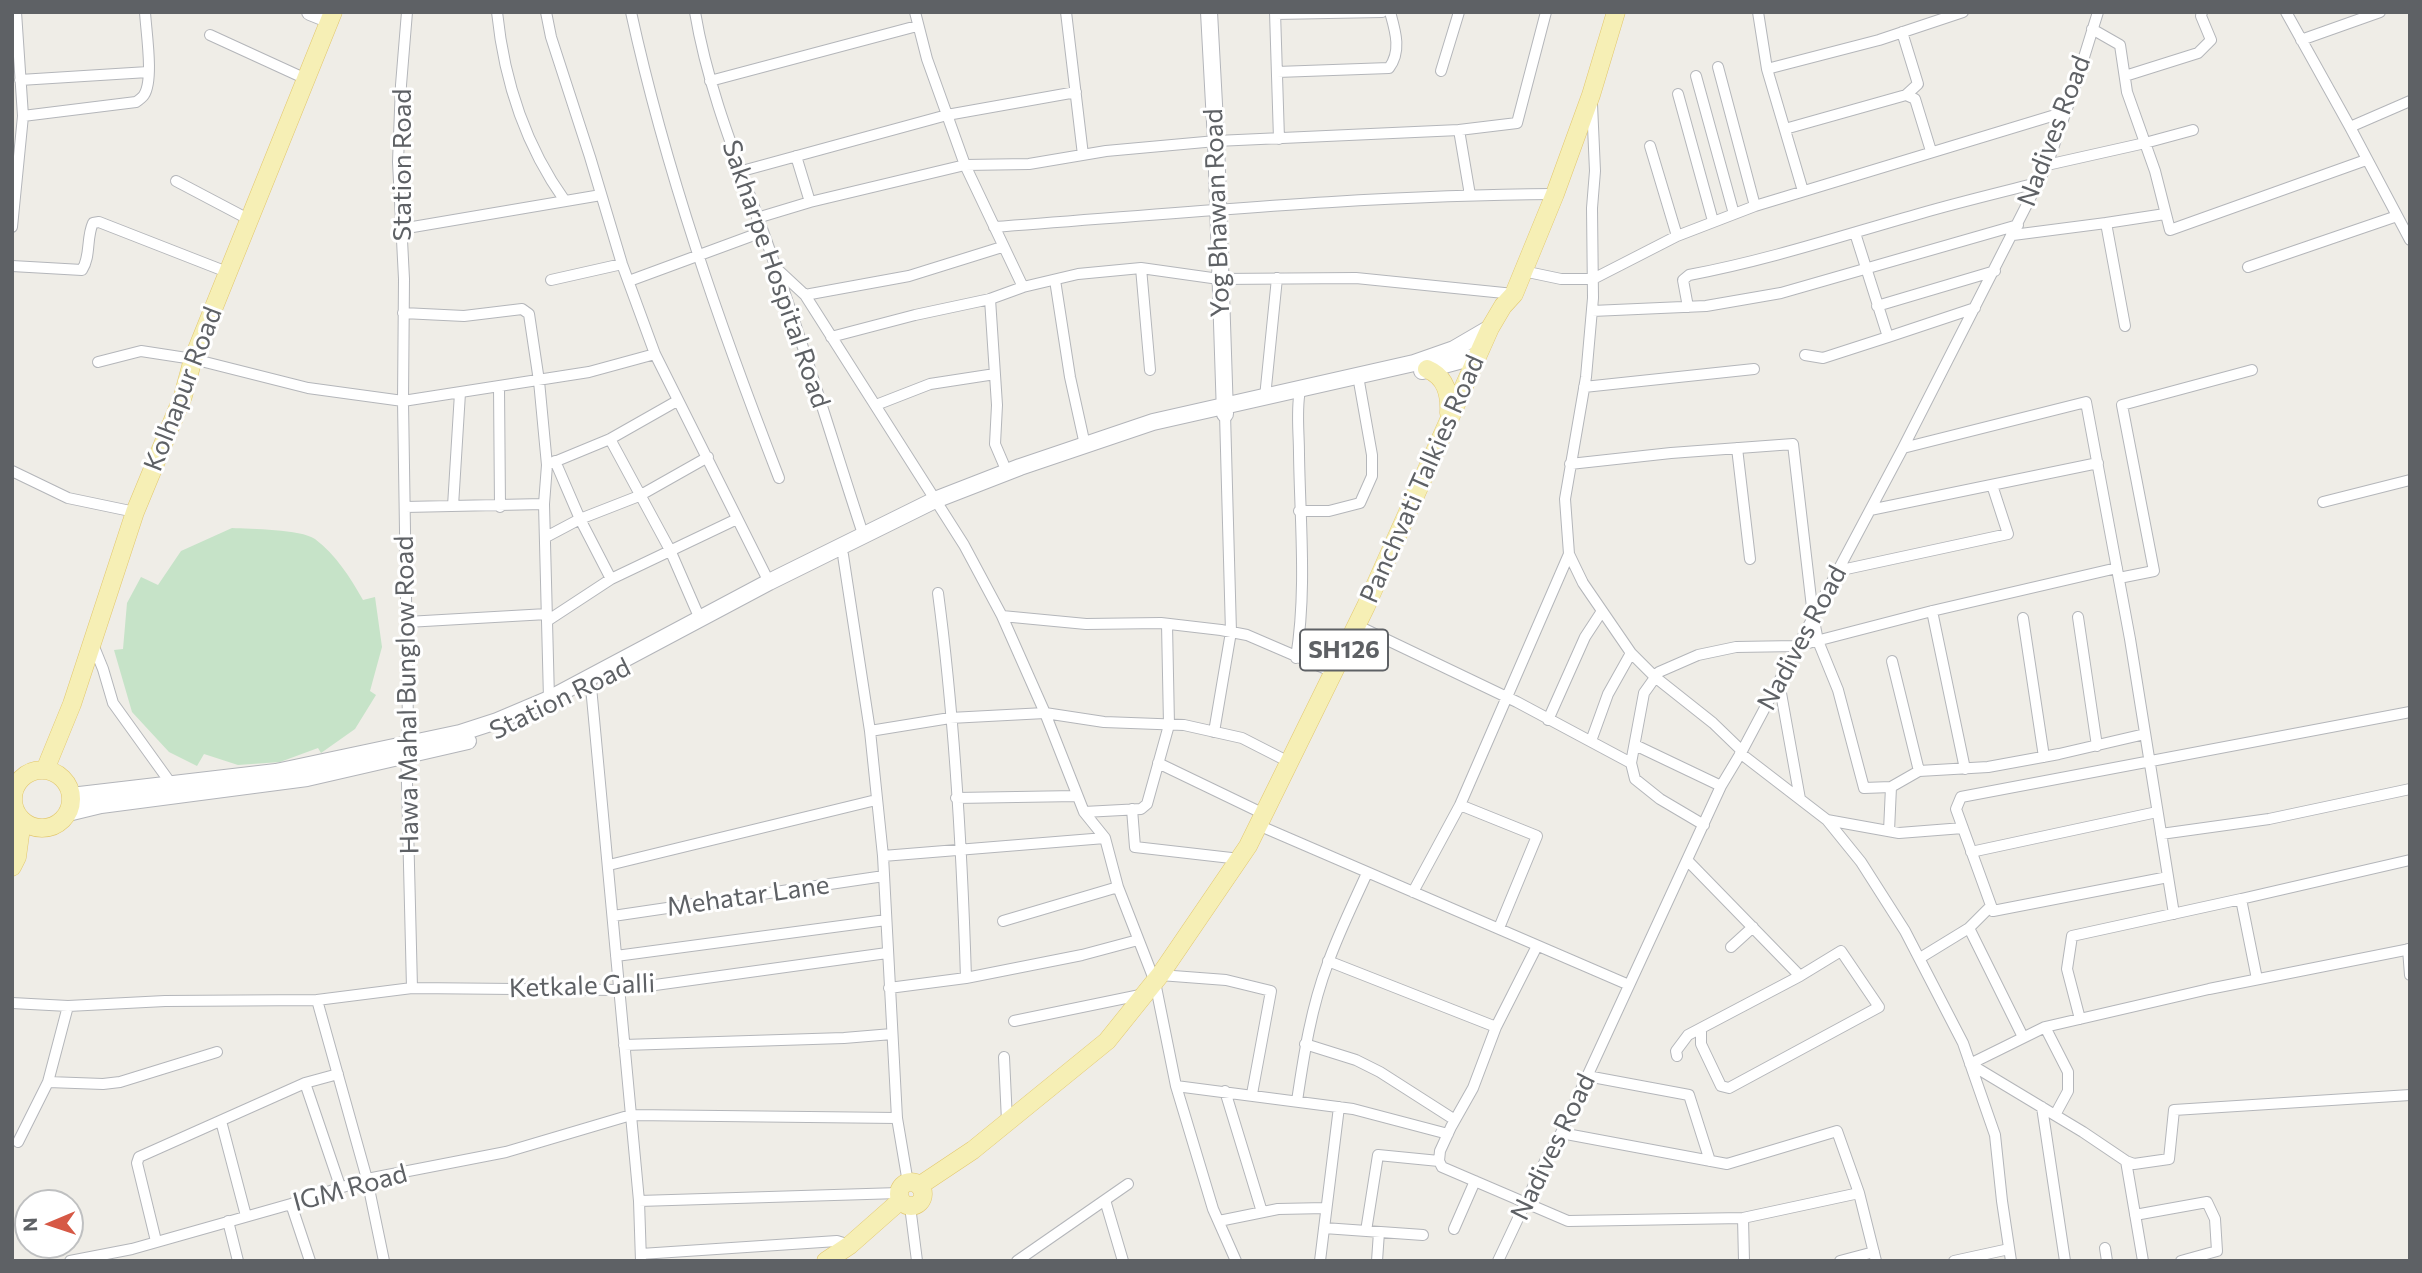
<!DOCTYPE html>
<style>
body{margin:0}
#map{position:relative;width:2422px;height:1273px;overflow:hidden;background:#efede7;font-family:Commissioner,sans-serif}
canvas{display:block}
.frame{position:absolute;inset:0;border:14px solid #5e6165;pointer-events:none}
.north{position:absolute;left:14px;top:1189px;width:70px;height:70px;box-sizing:border-box;background:#fff;border:2px solid #bfc0c1;border-radius:50%;rotate:268deg;font-size:19px;font-weight:700;line-height:28px;text-align:center;color:#5e6165}
.north::after{content:'';display:block;margin:auto;width:24px;height:32px;background:#d65946;clip-path:polygon(50% 0,100% 100%,50% 72%,0 100%)}
</style>
<div id="map">
<canvas width="2422" height="1273"></canvas>
<div class="frame"></div>
<div class="north">N</div>
</div>
<script>
const context = document.querySelector('canvas').getContext('2d');
context.lineJoin = 'round';
function fillPath(path, color) { context.fillStyle = color; context.fill(path, 'evenodd'); }
function trace(path, color, width, dash) { context.strokeStyle = color; context.lineWidth = width; context.lineCap = dash ? 'butt' : 'round'; context.setLineDash(dash || []); context.stroke(path); }
function write(font, color, halo, rows, align = 'center') {
  context.font = font + ' Commissioner,sans-serif'; context.lineWidth = 6; context.setLineDash([]); context.textBaseline = 'middle'; context.strokeStyle = halo; context.fillStyle = color; for (const [text, x, y, turn = 0] of rows) {
    context.save(); context.translate(x, y); context.rotate((+turn || 0) * Math.PI / 180); context.textAlign = isNaN(turn) ? turn : align; if (halo) context.strokeText(text, 0, 0); context.fillText(text, 0, 0); context.restore();
  }
}
fillPath(new Path2D(`
 M232 528C251 529 300 529 315 539 336 555 350 577 363 600L375 597 382 647 370 691 376 695 355 729 321 753 318 748 280 762 238 765 204 754 197 766 169 752 132 712 114 650 123 649 127 603 141 577 158 585 181 551Z`), '#c6e3c8');
const street = new Path2D(`
 M407 12 401 85 398 162 404 279 403 401 408 726 406 743 412 988
 M497 12C504 80 525 145 565 201
 M546 12 551 37 590 157 622 264 655 354 769 582
 M631 12C666 172 720 326 779 478
 M695 12C710 102 748 185 777 271 808 358 834 446 863 534
 M915 12 927 59 965 165 1023 287
 M1066 12 1083 155
 M1275 12 1279 139
 M1758 12 1767 69 1803 191
 M2286 12 2350 127 2410 240
 M1275 14 1382 12
 M2092 29 2120 45 2127 92 2155 171 2170 230 2366 160
 M1902 32 1918 84 1906 95
 M210 35 306 79
 M2301 40 2380 12
 M1718 67 1755 206
 M1767 69 1879 40 1963 12
 M1441 71 1459 12
 M1277 72 1389 68C1402 51 1395 30 1390 12
 M1696 76 1734 214
 M2125 76 2198 53 2211 40 2201 16 2202 12
 M20 80 148 72
 M710 81 917 26
 M1678 94 1713 221
 M1592 104 1595 171 1592 208 1593 298 1586 377 1565 499 1569 554 1583 583 1631 653 1655 677 1713 723 1742 751
 M23 116 136 102C139 100 142 98 144 95 154 80 146 31 145 12
 M2350 127 2410 101
 M1785 129 1906 95 1915 99 1931 151
 M1459 130 1517 123 1546 12
 M1650 146 1677 236
 M796 156 810 202
 M2047 165 2145 143 2193 130
 M742 171 947 115 1076 92
 M176 181 250 220
 M757 218 810 202 965 165 1029 164 1106 151 1216 141 1459 130 1470 195
 M12 227 23 116 16 12
 M994 227C1181 213 1367 195 1555 194
 M401 229 601 195
 M1855 233 1888 337 1975 308
 M2013 235 2106 223
 M12 266 82 270C91 256 86 238 93 223L99 222 227 272
 M2248 267 2397 216
 M1141 268 1150 370
 M777 269 805 295 964 545 1002 616 1045 713 1084 812 1105 838 1118 887 1155 982 1176 1086 1213 1209 1236 1261
 M1523 271 1561 279H1593L1677 236 1755 206 2065 112
 M551 280 622 264
 M1055 280 1070 377 1085 445
 M629 281 762 232
 M805 295 909 276 1002 247
 M990 299 997 405 995 444 1007 472
 M1877 306 1995 271
 M1688 307 1683 280 1689 275C1769 260 1844 235 1922 213 1960 202 1998 193 2037 183
 M1592 311 1706 306 1781 293 2018 225
 M403 313 464 316 522 309 529 314 539 381 547 465 544 504 549 699
 M2125 326 2106 223 2165 214
 M831 337 915 315 990 299 1023 287 1078 274 1141 268 1219 279 1356 278 1514 294
 M1805 355 1823 358 1888 337
 M98 362 141 351 193 359 308 388 403 401 589 372 655 354
 M499 387 500 507
 M1584 387 1754 369
 M1265 397 1277 278
 M876 405 930 384 995 374
 M610 439 670 550 700 619
 M1737 448 1750 559
 M1903 448 2086 402 2130 639 2174 914
 M555 461 580 519 611 579
 M1570 464 1671 453 1793 444 1813 616 1818 641 1838 690 1864 788 1891 787 1919 771 1892 661
 M547 465 610 439 677 401
 M12 471 68 498 135 512
 M2323 502 2410 480
 M453 506 460 393
 M405 507 544 504
 M1870 510 2098 463
 M1299 511H1329L1360 503 1372 476V455L1358 376
 M546 537 580 519 639 496 708 457
 M838 548 843 555 870 731 883 856 897 1118 908 1183
 M1837 571 2008 534 1992 485
 M2119 578 2154 571 2122 405 2252 370
 M938 593C955 720 962 850 966 978L1082 955 1138 940
 M1932 611 1965 769
 M1002 616 1086 624 1161 623 1221 630 1247 635 1333 672
 M2078 617 2097 746
 M2023 618 2044 757
 M547 621 611 579 737 519
 M407 622 547 614
 M1356 625 1517 702 1631 763
 M92 642 103 669 113 703 172 785
 M1296 658C1307 590 1300 522 1299 454 1299 432 1296 411 1300 390
 M590 676 639 1201 641 1261
 M1779 682 1800 799
 M1548 720 1585 637 1602 611
 M870 731 950 718 1045 713 1104 722 1184 725 1242 738 1289 762
 M1214 732 1231 632 1225 414
 M1591 741 1608 694 1631 653
 M1635 745 1721 786
 M1740 753 1827 820 1861 862 1905 931 1963 1043 1995 1135 2002 1201 2011 1261
 M1158 763 1264 814
 M1919 771 1988 767 2059 754 2145 734
 M956 798 1077 796
 M1132 809 1135 847 1240 859
 M1084 812 1141 809 1147 804 1169 725 1167 624
 M1827 820 1899 833 1963 828
 M1258 825 1629 985
 M1704 825 1660 799 1635 779 1631 763 1644 693 1659 672 1698 655 1736 647 1797 646 1932 611 2117 568
 M1889 831 1891 787
 M2161 834 2269 819 2410 789
 M1971 852 2157 812
 M883 856 1105 838
 M609 865 876 800
 M2168 877 1993 911 1956 809 1961 797 2410 712
 M1413 892 1460 805
 M1991 906 1969 928 2023 1037
 M613 916 884 876
 M1003 921 1118 887
 M1499 928 1537 836 1460 805 1569 554
 M1537 946 1496 1027 1473 1088 1451 1127 1440 1151 1439 1161 1442 1167 1568 1221 1743 1218 1859 1193 1876 1261
 M1731 947 1753 927
 M2408 949 2410 975
 M616 956 886 920
 M1920 958 1969 928
 M1328 961 1496 1027
 M1160 975 1226 980 1271 991 1252 1094
 M2257 979 2241 899 2410 860
 M889 988 966 978
 M317 1000 412 988 619 990 887 953
 M12 1003 68 1006 165 1001 317 1000 367 1179 384 1261
 M2080 1019 2067 969 2072 936 2241 899
 M1014 1021 1145 994
 M2045 1027 2068 1072V1091L2055 1115
 M1701 1030V1044L1721 1086 1729 1088 1879 1007 1841 951 1800 976
 M1305 1044 1356 1060 1380 1072 1455 1120
 M624 1045 844 1038 892 1034
 M1677 1056 1676 1051 1688 1035 1800 976 1687 860
 M1004 1057 1007 1121
 M1970 1064 2083 1132 2126 1161 2134 1164 2169 1159 2174 1110 2410 1095
 M1970 1064 2045 1027 2209 989 2410 949
 M1587 1076 1689 1095 1710 1161
 M48 1082 103 1084 120 1082 217 1052
 M305 1083 340 1186
 M1176 1086 1353 1109 1448 1134
 M1225 1091 1262 1212
 M1297 1101C1304 1054 1311 1008 1328 963 1339 932 1354 902 1367 873
 M2042 1107 2065 1261
 M221 1121 246 1216
 M1561 1133 1727 1164 1837 1131 1859 1193
 M18 1142 48 1082 68 1006
 M2126 1161 2143 1261
 M1105 1200 1123 1261
 M639 1201 899 1193
 M291 1204 310 1261
 M910 1206 917 1261
 M2135 1215 2207 1202 2215 1219 2217 1251 2181 1261
 M1743 1218 1744 1261
 M228 1221 238 1261
 M1219 1221 1278 1209 1326 1208
 M1324 1228 1423 1235
 M1454 1229 1475 1181
 M1366 1231 1378 1155 1439 1161
 M156 1241 137 1163 139 1157 305 1083 338 1074
 M2105 1248 2107 1261
 M641 1254 837 1241 850 1245
 M70 1261 132 1249 291 1204 367 1179 506 1152 631 1115 897 1118
 M1017 1261 1128 1184
 M1320 1261 1339 1107
 M1377 1261 1379 1232
 M1498 1261 1547 1157 1561 1133 1721 786 1742 751 1903 448 2047 165 2076 83 2098 12
 M1840 1261 1874 1252
 M1954 1261 2009 1249`);
const secondary = new Path2D(`
 M310 12 330 20
 M1209 12 1216 141 1225 414
 M1422 371 1477 356
 M12 788H15
 M71 796 276 772 460 733 497 721 549 699 769 582 935 500 1020 467 1153 422 1414 363 1454 349 1490 328
 M12 802H13
 M68 813 101 805 307 778 468 741`);
const primary = new Path2D(`
 M1427 369C1446 377 1450 394 1449 413
 M45 770 72 704 135 512 183 396 193 359 333 12
 M13 799a29 29 0 1 1 58 0a29 29 0 1 1-58 0Z
 M12 867 17 857 22 820
 M899 1194a12 12 0 1 1 24 0a12 12 0 1 1-24 0Z
 M919 1186 973 1150 1107 1041 1160 975 1248 846 1366 606 1490 328 1503 306 1514 294 1555 194 1591 95 1616 12
 M826 1261 850 1245 901 1200`);
trace(street, '#b4b6ba', 12);
trace(secondary, '#b3b5ba', 18);
trace(primary, '#e2c76d', 19);
trace(street, '#fff', 10);
trace(secondary, '#fff', 16);
trace(primary, '#f6efb5', 18);
for (const [x, y, w] of [
 [1344,650,88]
]) { const box = new Path2D(); box.roundRect(x - w / 2, y - 20.5, w, 41, 5); context.fillStyle = '#fff'; context.fill(box); trace(box, '#5e6165', 2); }
write('bold 24px', '#5e6165', null, [
 ["SH126",1344,650]
]);
write('26px', '#5e6165', '#fff', [
 ["Nadives Road",2054,131,-69],
 ["Station Road",402,165,-90],
 ["Yog Bhawan Road",1217,213,-92],
 ["Sakharpe Hospital Road",776,274,71],
 ["Kolhapur Road",183,389,-69],
 ["Panchvati Talkies Road",1422,479,-66],
 ["Nadives Road",1802,638,-62],
 ["Hawa Mahal Bunglow Road",407,695,-91],
 ["Station Road",560,699,-26],
 ["Mehatar Lane",748,896,-8],
 ["Ketkale Galli",582,986,-2],
 ["Nadives Road",1553,1147,-64],
 ["IGM Road",350,1188,-15]
]);
</script>
